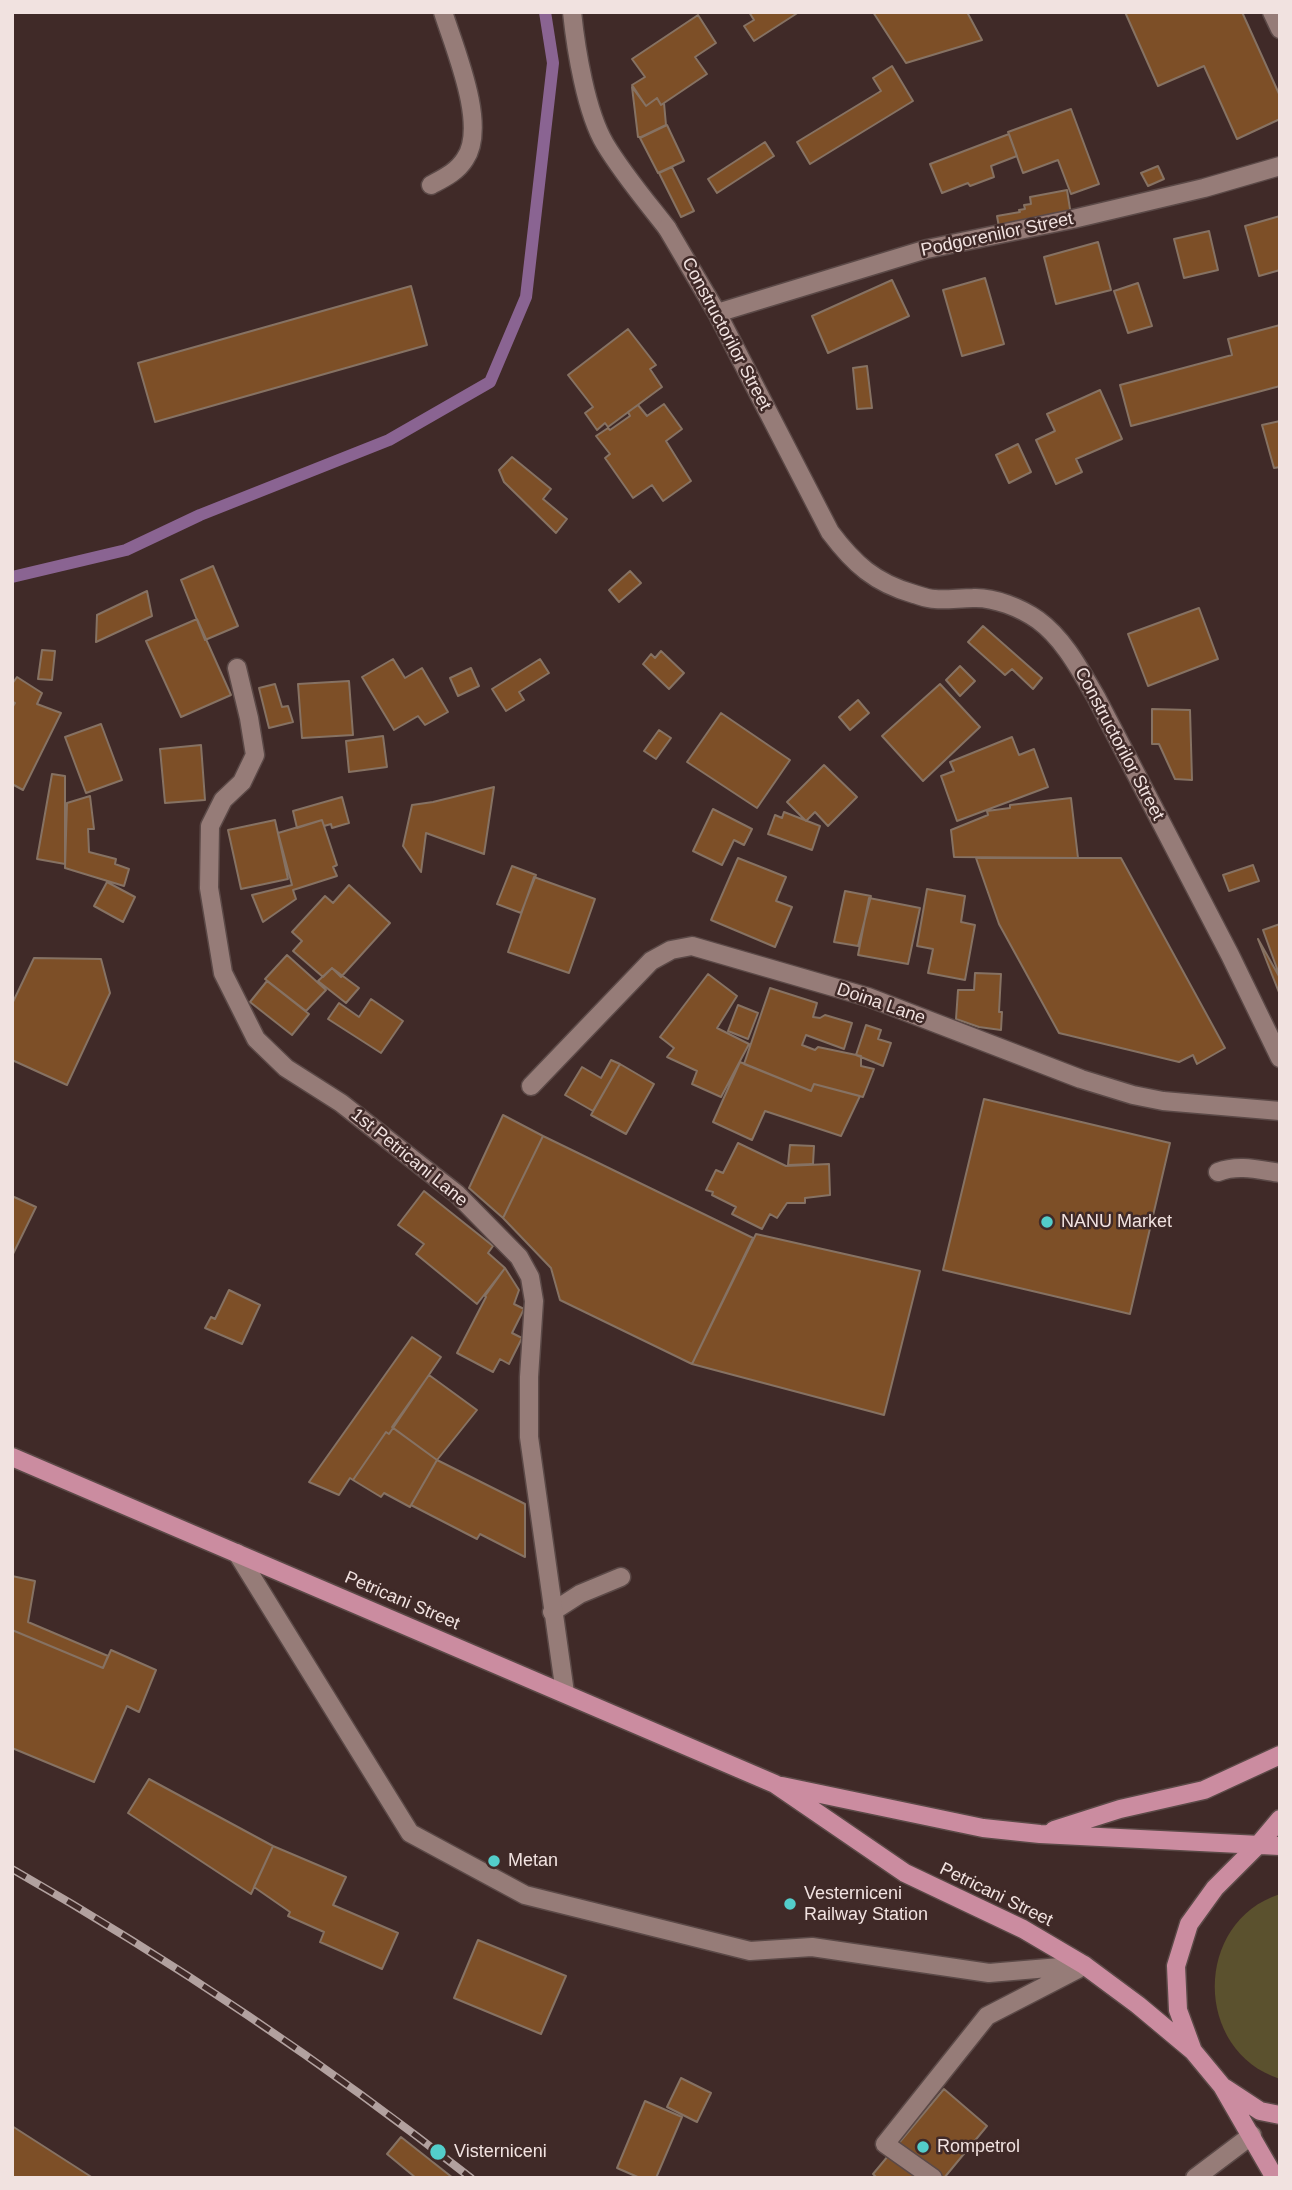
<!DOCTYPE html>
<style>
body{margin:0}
#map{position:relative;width:1292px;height:2190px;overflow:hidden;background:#402a28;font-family:Arial,sans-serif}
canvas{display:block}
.frame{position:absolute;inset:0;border:14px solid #f1e2e0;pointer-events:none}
</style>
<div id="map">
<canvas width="1292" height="2190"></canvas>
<div class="frame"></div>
</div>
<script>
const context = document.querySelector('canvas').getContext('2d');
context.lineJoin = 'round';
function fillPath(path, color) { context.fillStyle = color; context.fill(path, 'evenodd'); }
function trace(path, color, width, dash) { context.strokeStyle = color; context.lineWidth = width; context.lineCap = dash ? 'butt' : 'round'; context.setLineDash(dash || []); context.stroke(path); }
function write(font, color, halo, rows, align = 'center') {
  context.font = font + ' Arial,sans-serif'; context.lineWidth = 5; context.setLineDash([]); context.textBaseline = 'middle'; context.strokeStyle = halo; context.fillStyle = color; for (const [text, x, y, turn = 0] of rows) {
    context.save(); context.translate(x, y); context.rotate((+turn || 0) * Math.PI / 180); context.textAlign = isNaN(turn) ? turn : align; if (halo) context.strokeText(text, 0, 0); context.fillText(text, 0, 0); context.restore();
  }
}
fillPath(new Path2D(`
 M1280 1894V2079C1193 2051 1193 1922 1280 1894Z`), '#5b512e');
trace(new Path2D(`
 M12 577 126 550 200 515 389 440 490 382 526 297 553 63 545 12`), '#8a6492', 12);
const building = new Path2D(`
 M749 12H799L754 41 744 26 754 20Z
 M873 12H967L982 40 906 63Z
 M1125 12H1242L1280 96V119L1237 139 1204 66 1158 86Z
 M698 15 716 43 695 57 707 74 661 105 657 98 646 106 632 85 645 77 632 59Z
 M892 66 913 101 810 164 797 142 881 91 873 78Z
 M632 87 646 106 657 98 661 105 664 103 666 125 641 137H638Z
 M1071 109 1099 184 1071 194 1058 160 1023 173 1008 132Z
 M667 125 684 161 658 173 640 138Z
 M1009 134 1017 156 991 166 994 177 970 186 968 183 942 193 930 164Z
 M765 142 774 156 717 193 708 179Z
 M1158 166 1164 179 1148 186 1141 173Z
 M672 167 694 211 681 217 659 173Z
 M1067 190 1071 215 999 227 997 216 1020 212 1019 210 1025 209 1024 205 1031 204 1030 197Z
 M1280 216V270L1259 276 1245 226Z
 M1209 231 1218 270 1184 278 1174 239Z
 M1098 242 1111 290 1056 304 1044 257Z
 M985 278 1004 344 962 356 943 290Z
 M892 280 909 316 828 353 812 316Z
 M1138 283 1152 326 1128 333 1114 291Z
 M411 286 427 345 155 422 138 363Z
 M1280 325V386L1131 426 1120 385 1232 355 1228 339Z
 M628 329 656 365 650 369 662 387 608 427 605 423 597 430 585 413 593 407 568 375Z
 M867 366 872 408 857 409 853 368Z
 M1100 390 1122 439 1076 459 1082 472 1056 484 1036 440 1055 431 1047 414Z
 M664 404 682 429 666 441 691 481 663 501 652 485 633 498 605 458 610 454 596 436 608 428 610 430 630 416 628 412 638 405 647 416Z
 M1280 421V467L1274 468 1262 425Z
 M1018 444 1031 472 1009 483 996 455Z
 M512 457 551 489 543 499 567 519 556 533 504 482 499 470Z
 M213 566 238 626 205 640 181 580Z
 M630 571 641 583 619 602 609 590Z
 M147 591 152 616 96 642 97 615Z
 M1199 608 1218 659 1148 686 1128 634Z
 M197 619 231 695 181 717 146 641Z
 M983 626 1042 678 1033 689 1012 669 1005 675 968 642Z
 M42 650 55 651 52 680 38 679Z
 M661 651 684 673 669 689 643 664 651 654 655 658Z
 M393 659 405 678 422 668 448 712 425 725 418 716 394 730 362 677Z
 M540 659 549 673 519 692 524 700 506 711 492 689Z
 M960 666 975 681 960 696 946 680Z
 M471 668 479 686 458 696 450 678Z
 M17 677 42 693 37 704 61 713 23 790 12 784V708L15 703 12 701V684Z
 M349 681 353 735 302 738 298 684Z
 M275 684 282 707 288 706 293 722 269 728 259 688Z
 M940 684 980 727 923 781 882 736Z
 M858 700 869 713 850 730 839 717Z
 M1152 709 1190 710 1192 780 1175 779 1159 744H1152Z
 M721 713 790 760 757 808 687 762Z
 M101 724 122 780 86 793 65 737Z
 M659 730 671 738 656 759 644 751Z
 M383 736 387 767 349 772 346 741Z
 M1012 737 1019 755 1034 749 1048 787 957 821 941 776 954 771 950 762Z
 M201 745 205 800 165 803 160 749Z
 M824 765 857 797 828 826 815 812 806 821 787 802Z
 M52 774 65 776V864L37 859Z
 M494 787 484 854 426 833 421 872 403 846 412 805 433 802Z
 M90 796 94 829H88L89 852 116 859 115 864 129 869 124 886 65 868 67 803Z
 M342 797 349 823 332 828 331 824 324 826 322 820 297 828 293 811Z
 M1071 798 1078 858 954 857 951 830 988 815 987 811 1010 808V805Z
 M713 809 752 829 744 845 734 840 722 865 693 851Z
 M784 812 820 826 812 850 768 834 775 815 782 818Z
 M275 820 288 879 241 889 228 830Z
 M322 820 337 865 333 867 337 876 293 890 296 899 263 922 252 895 292 885 278 833Z
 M738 858 786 877 776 901 792 907 775 947 711 920Z
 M976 858H1121L1225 1048 1197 1064 1193 1055 1179 1062 1059 1033 999 924Z
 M1253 865 1259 881 1229 891 1223 875Z
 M512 866 536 875 521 913 497 904Z
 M534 877 595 899 569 973 508 952Z
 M107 882 135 897 123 922 94 906Z
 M349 885 390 923 341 977 332 968 323 977 293 951 302 941 292 932 325 896 333 903Z
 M927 889 965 896 961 922 975 925 965 980 928 973 933 949 917 946Z
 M845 891 871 896 858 946 834 942Z
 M869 898 920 908 908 964 858 955Z
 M1280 924V977L1263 930Z
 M1258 939 1280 978V995Z
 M287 955 326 990 306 1011 265 979Z
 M34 958 101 959 110 993 67 1085 12 1060V1004Z
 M332 968 359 988 346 1003 318 981Z
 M975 973 1001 974 999 1012H1002L1001 1030 979 1027 956 1019 958 990H974Z
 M708 974 737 996 717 1028 749 1044 721 1097 692 1084 697 1071 667 1057 674 1048 660 1037Z
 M267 981 309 1014 292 1035 250 1002Z
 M770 988 817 1003 813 1017 820 1018 825 1015 852 1023 844 1049 806 1035 802 1045 815 1050 818 1047 861 1056V1066L874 1069 863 1097 814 1084 811 1091 744 1064Z
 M371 999 403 1021 381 1053 328 1019 339 1003 359 1017Z
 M738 1005 758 1013 748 1039 728 1031Z
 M866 1025 881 1030 878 1039 891 1043 883 1066 856 1055Z
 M611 1060 620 1064 593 1111 565 1095 582 1067 601 1078Z
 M740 1062 811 1091 814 1084 860 1096 841 1136 765 1111 752 1140 713 1122Z
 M620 1064 654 1084 626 1134 591 1115Z
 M984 1099 1170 1143 1130 1314 943 1270Z
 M503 1115 543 1136 503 1218 469 1188Z
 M543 1136 753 1238 692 1364 560 1300 551 1268 503 1218Z
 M738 1143 786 1166 829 1164 830 1195 805 1198V1203H787L777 1218 770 1214 762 1229 732 1214 736 1207 712 1195 713 1192 706 1190 716 1170 723 1173Z
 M790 1145 814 1146 813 1164 788 1165Z
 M424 1191 493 1246 488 1253 505 1268 477 1304 416 1254 424 1244 398 1225Z
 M12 1196 36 1207 12 1256Z
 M756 1234 920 1271 884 1415 692 1364Z
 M505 1268 519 1290 514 1304 524 1309 512 1333 522 1338 509 1364 500 1359 493 1372 457 1353 486 1297 485 1296Z
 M229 1290 260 1305 242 1344 205 1328 211 1317 215 1319Z
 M412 1337 441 1357 389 1434 386 1432 353 1480 350 1478 339 1495 309 1482Z
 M429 1375 477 1410 437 1460 392 1427Z
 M393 1428 437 1460 410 1507 384 1493 381 1497 353 1480 386 1432 389 1434Z
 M437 1460 525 1504V1557L480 1534 477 1539 411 1505Z
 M12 1576 35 1581 28 1622 108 1656 103 1668 12 1630Z
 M12 1630 103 1668 111 1650 156 1670 139 1712 127 1706 94 1782 12 1748Z
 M149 1779 273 1846 251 1894 128 1813Z
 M273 1846 346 1877 333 1905 398 1933 382 1969 320 1942 324 1932 288 1916 290 1912 254 1887Z
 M478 1940 566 1976 541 2034 454 1998Z
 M681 2078 711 2093 697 2122 667 2107Z
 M944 2089 987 2126 944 2178H877L873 2174Z
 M645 2101 682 2117 656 2178H640L617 2168Z
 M12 2126 93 2178H12Z
 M401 2137 453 2178H416L387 2154Z`);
fillPath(building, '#7d4f27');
trace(building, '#867263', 2);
const lane = new Path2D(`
 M572 12C576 50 586 112 605 144 623 174 646 201 667 228
 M431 185C444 178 457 172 465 159 488 126 454 47 443 12
 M1218 1172C1239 1164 1259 1170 1280 1173
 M237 1553 410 1833 525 1895 750 1951 812 1947 989 1973 1084 1965
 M552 1612 580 1594 621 1577
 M933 2178 885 2144 987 2016 1078 1969
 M1195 2178 1252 2135`);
const street = new Path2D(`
 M1272 12 1280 29
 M667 228 717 313 830 532C854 564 875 583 914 594 921 596 928 599 935 599 947 600 960 598 973 598 994 597 1021 608 1038 620 1064 639 1080 670 1096 697L1230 955 1280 1058
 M717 313 927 249 1073 219 1204 188 1280 166
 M237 668 249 718 255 755 242 782 223 800 210 826 209 888 223 973 256 1039 286 1068 341 1103 457 1194 519 1257 530 1277 534 1301 529 1377V1437L565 1693
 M531 1086 651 961 671 950 692 946 868 997 1081 1079 1133 1095 1163 1101 1280 1111`);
const primary = new Path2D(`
 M12 1457 775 1784 905 1873 1023 1929 1084 1965 1138 2005 1193 2051
 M782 1786 983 1828 1040 1834 1280 1846
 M1054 1830 1120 1809 1204 1790 1280 1755
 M1225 2088 1260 2111 1280 2115
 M1275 2178 1222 2086 1193 2051 1178 2010 1176 1966 1189 1924 1215 1888 1259 1844 1280 1819`);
trace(lane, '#5b4947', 21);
trace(street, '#5b4947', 21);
trace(primary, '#5b4947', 21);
trace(lane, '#967c78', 18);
trace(street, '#967c78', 18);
trace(primary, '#cb8ca0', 18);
const rail = new Path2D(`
 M12 1869C173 1961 326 2064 471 2178`);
trace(rail, '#b2a19f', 8);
trace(rail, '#402a28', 5, [16]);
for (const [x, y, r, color] of [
 [1047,1222,7,"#53cdca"],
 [494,1861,7,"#53cdca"],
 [790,1904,7,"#53cdca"],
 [923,2147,7,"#53cdca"],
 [438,2152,9,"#53cdca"]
]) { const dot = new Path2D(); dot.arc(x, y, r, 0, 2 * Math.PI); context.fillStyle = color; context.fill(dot); trace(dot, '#402a28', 2.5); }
write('18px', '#f1e2e0', '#402a28', [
 ["Podgorenilor Street",997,235,-12],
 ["Constructorilor Street",726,334,62],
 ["Constructorilor Street",1119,744,62],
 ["Doina Lane",881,1004,19],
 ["1st Petricani Lane",409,1158,39],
 ["Petricani Street",402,1601,23],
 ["Petricani Street",996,1895,26]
]);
write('18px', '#f1e2e0', '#402a28', [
 ["NANU Market",1061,1222],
 ["Metan",508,1861],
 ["Vesterniceni",804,1894],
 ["Railway Station",804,1915],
 ["Rompetrol",937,2147],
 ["Visterniceni",454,2152]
], 'left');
</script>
